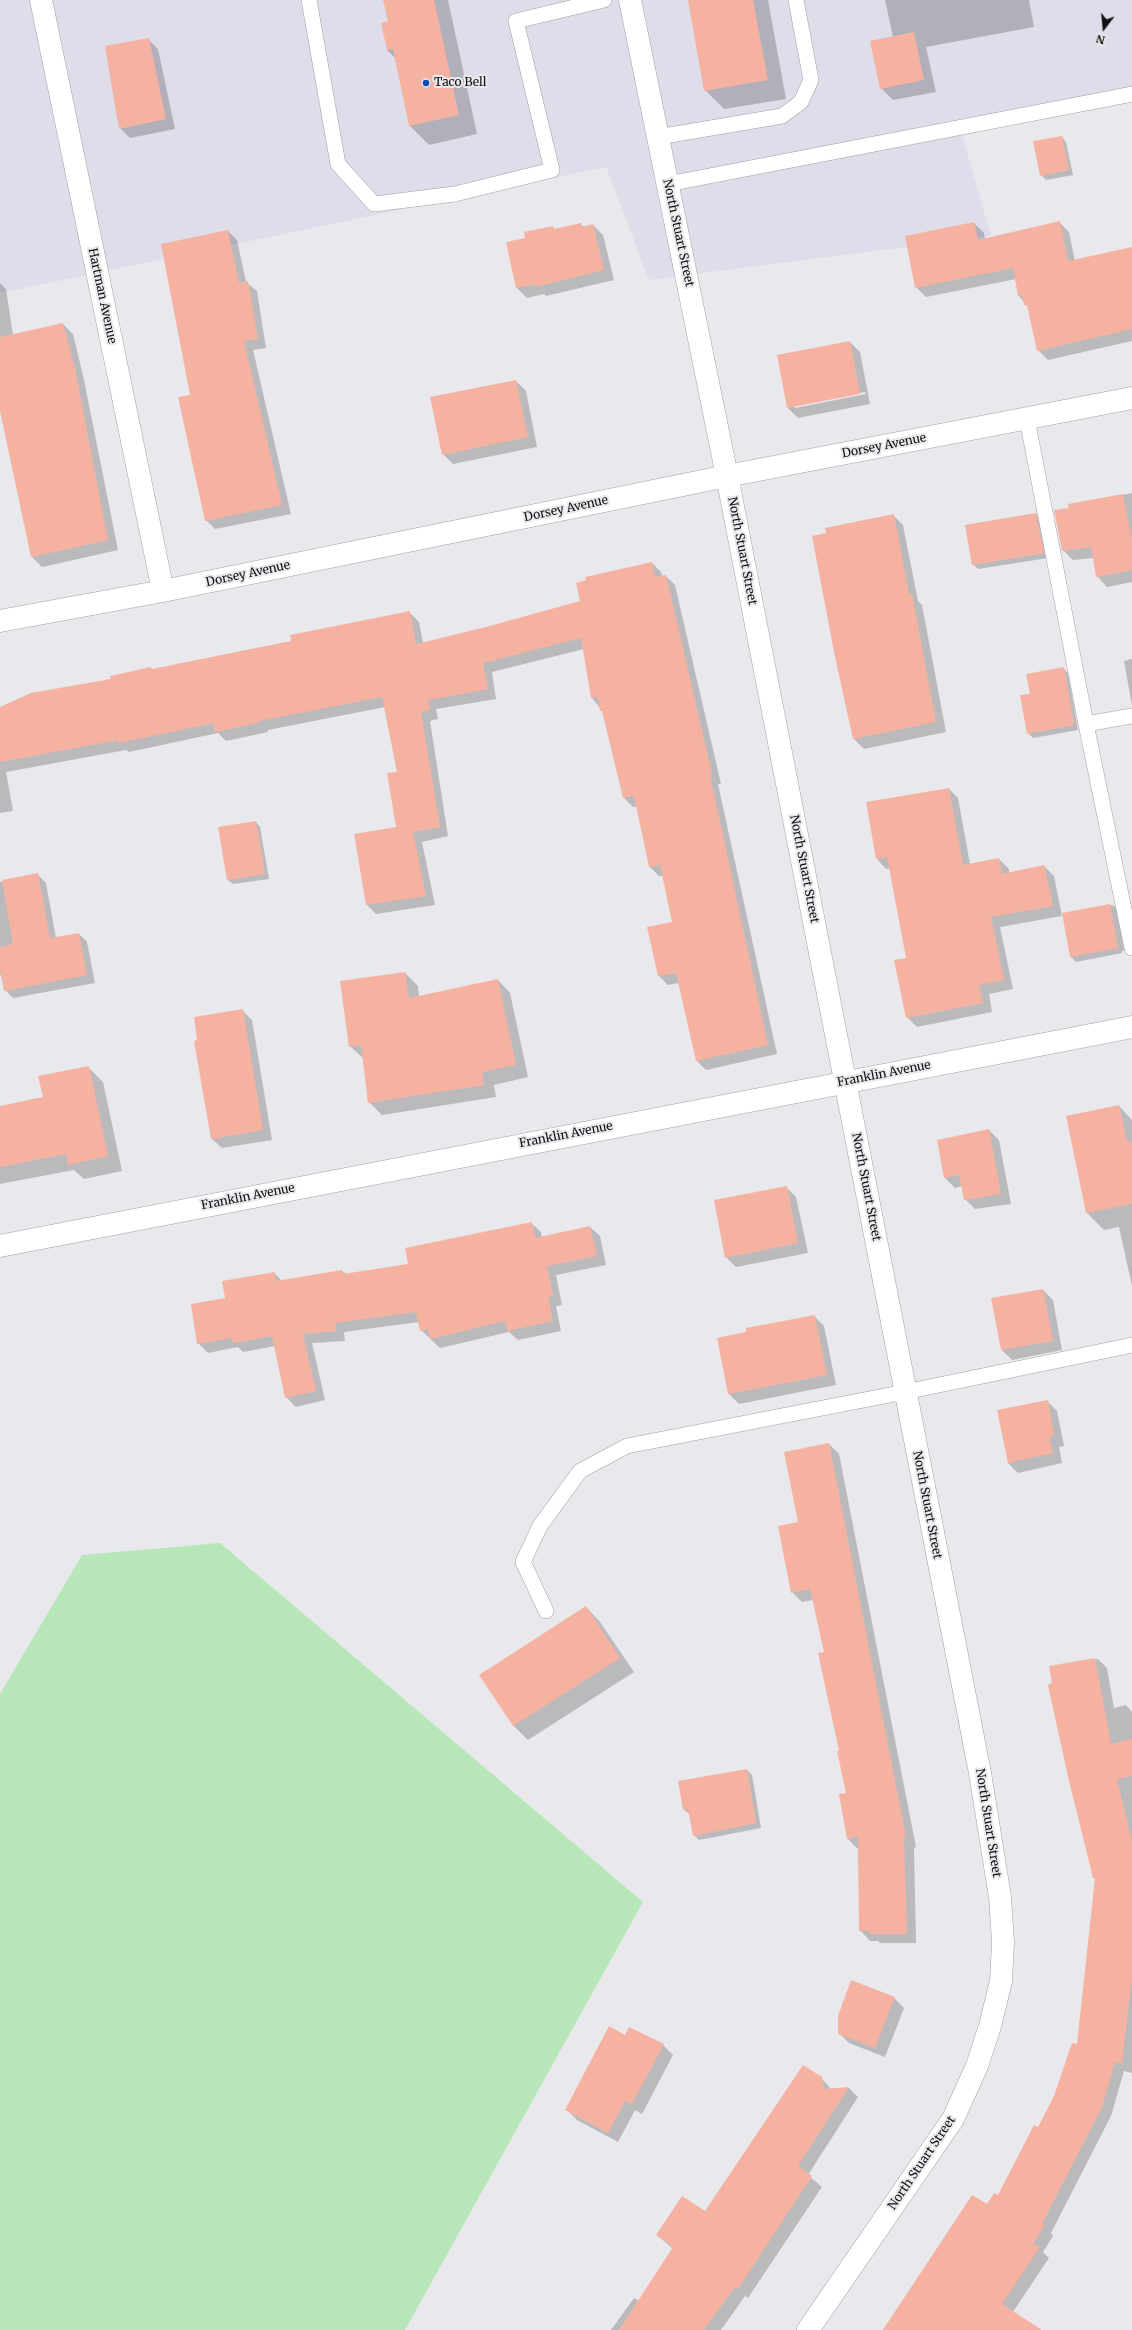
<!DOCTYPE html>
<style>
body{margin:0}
#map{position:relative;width:1132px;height:2330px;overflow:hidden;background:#e9e9ed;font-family:Merriweather,serif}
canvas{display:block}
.north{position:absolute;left:1084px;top:8px;width:40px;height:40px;-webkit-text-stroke:3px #e9e9ed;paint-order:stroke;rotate:196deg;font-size:11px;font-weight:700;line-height:16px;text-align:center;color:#101011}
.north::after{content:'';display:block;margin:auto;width:14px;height:18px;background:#101011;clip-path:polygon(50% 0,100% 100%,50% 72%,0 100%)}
</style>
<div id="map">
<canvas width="1132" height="2330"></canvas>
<div class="north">N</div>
</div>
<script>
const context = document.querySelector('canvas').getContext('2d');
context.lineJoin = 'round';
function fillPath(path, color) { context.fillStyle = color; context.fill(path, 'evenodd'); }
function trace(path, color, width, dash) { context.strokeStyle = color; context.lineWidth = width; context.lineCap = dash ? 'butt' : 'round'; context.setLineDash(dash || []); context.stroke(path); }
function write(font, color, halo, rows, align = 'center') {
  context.font = font + ' Merriweather,serif'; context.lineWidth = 4; context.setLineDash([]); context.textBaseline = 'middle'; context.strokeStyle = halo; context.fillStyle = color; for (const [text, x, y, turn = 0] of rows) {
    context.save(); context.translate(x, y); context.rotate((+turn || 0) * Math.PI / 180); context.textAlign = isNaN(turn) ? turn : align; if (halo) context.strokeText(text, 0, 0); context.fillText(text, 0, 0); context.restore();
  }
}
fillPath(new Path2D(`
 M0 0H1132V90L959 124 991 236 649 280 606 167 0 293Z`), '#dedde9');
fillPath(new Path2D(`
 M220 1543 643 1902 405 2330H0V1694L82 1555Z`), '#b7e7b8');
fillPath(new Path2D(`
 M384 0H448L477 134 429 145 410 126 395 58 387 50 389 22Z
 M689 0H768L786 99 724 109 705 90Z
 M885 0H1029L1034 27 926 47 936 92 893 100 881 88 893 37Z
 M148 39 158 49 175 129 130 138 120 128Z
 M1062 137 1066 142 1073 175 1046 180 1041 175Z
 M1059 222 1069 232 1075 261 1132 248V341L1048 360 1038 350 1029 309 1019 296 1016 279 926 297 916 287 974 223 984 233 985 239Z
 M580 224 584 227 593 225 603 235 614 280 546 296 544 294 527 298 517 288 526 239 553 227 555 229Z
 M228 231 237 240 246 282 257 291 266 348 253 350 291 514 215 529 206 520 191 395Z
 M0 283 6 289 13 335 63 324 73 334 84 380 118 550 42 567 32 557 14 475 0 395Z
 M850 342 860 352 870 404 798 418 788 408ZM865 392 866 394 795 408V406Z
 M516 381 526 391 537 447 453 464 443 454Z
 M1132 493V582L1107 587 1097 576 1094 558 1073 560 1063 550 1069 505Z
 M1036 514 1041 519 1048 558 978 569 973 564Z
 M893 515 903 525 918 601 922 605 946 732 864 749 854 739 836 657Z
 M652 563 661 572 662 576H666L675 585 721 784H718L777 1054 706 1070 697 1061 679 983 668 985 659 976 673 922 663 876H659L650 867 637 806 633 807 624 798 604 713 592 698 584 649 492 672 496 699 436 709 438 719 430 721 448 836 422 842 435 905 376 914 367 905 397 828 399 773 385 707 268 730V732L226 741 218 733 129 752 126 750 6 772 13 811 0 813V709L153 670 292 642 409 612 419 622 423 643 486 628 581 602Z
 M1132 659V706L1124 661Z
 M1063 668 1068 673 1078 730 1033 738 1028 733 1031 694Z
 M949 789 958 798 970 864 999 859 1009 869V873L1044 866 1054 876 1062 916 1000 927 1013 989 989 994 992 1012 917 1027 907 1017V959L890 868 886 869 877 859 867 803Z
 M256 822 260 827 269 879 233 884 228 880Z
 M38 875 46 883 56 938 79 934 87 942 95 983 13 998 5 990 0 973V882Z
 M1113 905 1118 910 1126 950 1122 951V953L1076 962 1071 957 1064 914Z
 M405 973 418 986 419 997 498 980 510 993 528 1077 494 1085 496 1097 382 1115 369 1102 364 1059 350 1046Z
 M242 1010 252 1020 272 1140 222 1148 211 1138Z
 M88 1067 103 1082 122 1171 84 1179 74 1170 0 1184V1107L44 1098Z
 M1119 1106 1132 1120V1286L1119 1227 1104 1230 1087 1213 1067 1117Z
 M989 1130 999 1140 1011 1204 975 1209 965 1199 962 1186 955 1188 945 1178Z
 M786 1187 796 1197 808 1253 736 1267 726 1257Z
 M531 1223 541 1232 542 1238 590 1227 600 1236 606 1265 556 1275 562 1305 556 1306 561 1331 518 1340 509 1332 440 1348 421 1330 419 1322 344 1332 345 1341 312 1343 325 1400 296 1407 286 1397 275 1346 243 1352 238 1347 208 1353 198 1343 226 1299 274 1273 282 1281 342 1271 346 1274 410 1264Z
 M1043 1290 1053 1300 1062 1350 1012 1360 1002 1350Z
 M814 1316 824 1326 836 1385 739 1404 729 1394 718 1339Z
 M1047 1401 1057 1411 1064 1446 1059 1447 1062 1463 1018 1473 1008 1463Z
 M829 1444 839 1454 916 1847 914 1848 916 1943H880L878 1941H870L860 1930 858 1849 848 1839 847 1794 825 1652 813 1600 802 1602 792 1592 799 1523Z
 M586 1607 600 1622 634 1672 528 1740 514 1726 481 1675Z
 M1098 1659 1107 1668 1114 1708 1126 1705 1132 1712V2073L1124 2071 1111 2116 1051 2233 1053 2236 1043 2252 1049 2258 1013 2312 1025 2330H883L972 2196 987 2206 998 2197 1039 2129 1078 2046 1096 1880 1094 1878 1050 1667Z
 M747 1770 752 1775 761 1828 699 1840 694 1835 690 1814 684 1810Z
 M894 1998 904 2008 885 2057 849 2043 839 2033Z
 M626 2036 663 2045 673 2055 642 2114 635 2110 618 2142 577 2120 567 2110Z
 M821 2078 832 2090 849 2088 858 2097 808 2175 822 2187 748 2298 745 2296 721 2330H611L634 2298 639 2301 673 2249 657 2235 706 2212Z`), '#0003');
fillPath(new Path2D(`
 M383 0H434L459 115 409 126 393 49 387 50 381 23 388 21Z
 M688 0H753L768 80 704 91Z
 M914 32 924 80 880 89 870 41Z
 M149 38 166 119 119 129 105 46Z
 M1062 136 1069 170 1040 176 1033 141Z
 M1060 221 1068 261 1132 247V329L1037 351 1027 305H1024L1022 296H1018L1013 268 915 288 905 236 974 222 978 240Z
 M581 223 582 227 593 224 604 270 535 287V284L516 288 506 242 525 238 524 232 553 226 554 229Z
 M228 230 239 283 248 281 258 339 244 341 282 505 205 521 178 397 190 395 161 244Z
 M63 323 75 369 108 540 31 557 0 411V337Z
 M850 341 860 394 787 408 777 355Z
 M516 380 528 437 442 455 430 397Z
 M1123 494 1132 540V570L1096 577 1091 547 1062 551 1054 510 1069 508 1068 504Z
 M1036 513 1044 553 972 565 965 525Z
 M894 514 909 594H912L936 722 853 739 835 657 812 536 826 533 825 528Z
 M652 562 655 577 666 575 712 774 710 775 768 1045 696 1061 676 973 658 976 647 927 672 922 660 865 649 867 634 796 623 798 602 711H600L598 697 591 698 581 638 483 663 488 689 428 700 430 710 421 712 440 827 413 832 426 896 366 905 354 834 396 827 387 773 397 772 382 697 259 721V723L215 732 213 723 119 743 118 740 0 762V707L31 693 111 679 110 676 151 667 152 669 291 641 290 635 410 611 416 644 486 627 580 601 576 583 586 580 585 577Z
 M1064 667 1074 725 1027 734 1020 695 1030 694 1026 674Z
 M949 788 963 865 999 858 1002 874 1044 865 1053 906 991 917 1004 980 979 985 983 1003 906 1018 894 960 906 958 887 857 876 859 866 802Z
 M256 821 265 874 227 880 218 827Z
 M38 873 50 938 79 933 87 975 4 991 0 971V947L13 944 2 880Z
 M1110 904 1118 948 1070 957 1062 913Z
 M405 972 409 998 498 979 516 1065 482 1072 484 1085 368 1103 361 1045 349 1047 340 981Z
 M243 1009 263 1130 211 1139 194 1041 197 1040 194 1017Z
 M89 1066 108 1156 68 1165 66 1154 0 1167V1106L43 1097 38 1076Z
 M1119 1105 1127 1142 1132 1141V1204L1086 1213 1066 1116Z
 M989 1129 1001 1194 964 1200 959 1175 944 1178 937 1140Z
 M787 1186 798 1243 725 1258 714 1200Z
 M532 1222 535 1238 590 1226 597 1256 547 1266 553 1296 548 1297 553 1321 507 1331 505 1321 430 1339 428 1329 420 1331 416 1312 335 1323 336 1331 303 1334 316 1391 285 1398 272 1336 233 1343 232 1338 197 1344 191 1304 225 1298 222 1281 275 1272 276 1281 342 1270 343 1274 408 1264 405 1248Z
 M1043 1289 1053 1341 1001 1350 991 1298Z
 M815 1315 827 1375 728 1394 717 1338 746 1332V1328Z
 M1048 1400 1054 1436 1049 1438 1053 1453 1008 1463 997 1410Z
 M829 1443 906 1837 904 1838 907 1934H869L870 1931H859L858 1837 847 1839 839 1794 846 1793 837 1751H839L818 1653 824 1652 810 1589 791 1593 778 1526 798 1522 784 1452Z
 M586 1606 620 1658 513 1726 479 1675Z
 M1095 1658 1111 1744 1132 1739V1776L1117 1779 1132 1842V1976L1122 2064 1115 2062 1102 2107 1042 2224 1045 2225 1033 2244 1040 2247 1002 2304 1042 2330H883L972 2195 987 2204 994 2193 998 2195 1034 2125 1038 2127 1054 2096 1072 2043 1077 2044 1095 1878H1093L1068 1777 1048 1685 1052 1683 1049 1666Z
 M747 1769 756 1823 693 1836 688 1809 683 1810 678 1781Z
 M851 1980 895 1997 875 2048 838 2034V2016Z
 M609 2026 625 2035 629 2027 664 2044 632 2104 625 2101 608 2133 565 2110Z
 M803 2065 822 2077 824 2089 849 2087 798 2166 812 2176 738 2289 735 2287 704 2330H619L673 2247 656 2235 682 2196 705 2211Z`), '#f6b2a0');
const service = new Path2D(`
 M309 0 338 164 374 204 455 194 552 170 516 21 604 0
 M658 137 782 116 801 102 811 80 796 0
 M668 184 1132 94
 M1027 419 1086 724 1132 948
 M1086 724 1132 716
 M546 1611 523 1562 540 1526 580 1471 627 1446 905 1392 1132 1345`);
const minor = new Path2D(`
 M41 0 163 591
 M630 0 727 476 980 1773 1000 1897 1003 1942 1001 1981 990 2026 977 2066 953 2119 808 2330
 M0 621 163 591 727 476 1132 398
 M0 1246 1132 1027`);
trace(service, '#a0a0a4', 16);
trace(minor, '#a0a0a4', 23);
trace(service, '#fff', 15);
trace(minor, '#fff', 22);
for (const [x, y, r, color] of [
 [426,83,4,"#014fb9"]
]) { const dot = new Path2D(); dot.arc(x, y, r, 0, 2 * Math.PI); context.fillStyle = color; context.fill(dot); trace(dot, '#e9e9ed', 1.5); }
write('12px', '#101011', '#e9e9ed', [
 ["Taco Bell",434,83]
], 'left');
write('12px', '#101011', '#e9e9ed', [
 ["North Stuart Street",678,233,78],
 ["Hartman Avenue",102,296,78],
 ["Dorsey Avenue",884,446,-11],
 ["Dorsey Avenue",566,509,-12],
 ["North Stuart Street",742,551,79],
 ["Dorsey Avenue",248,574,-12],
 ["North Stuart Street",804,869,79],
 ["Franklin Avenue",884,1074,-11],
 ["Franklin Avenue",566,1135,-11],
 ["North Stuart Street",866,1187,79],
 ["Franklin Avenue",248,1197,-11],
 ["North Stuart Street",927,1505,79],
 ["North Stuart Street",988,1823,81],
 ["North Stuart Street",922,2163,-56]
]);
</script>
